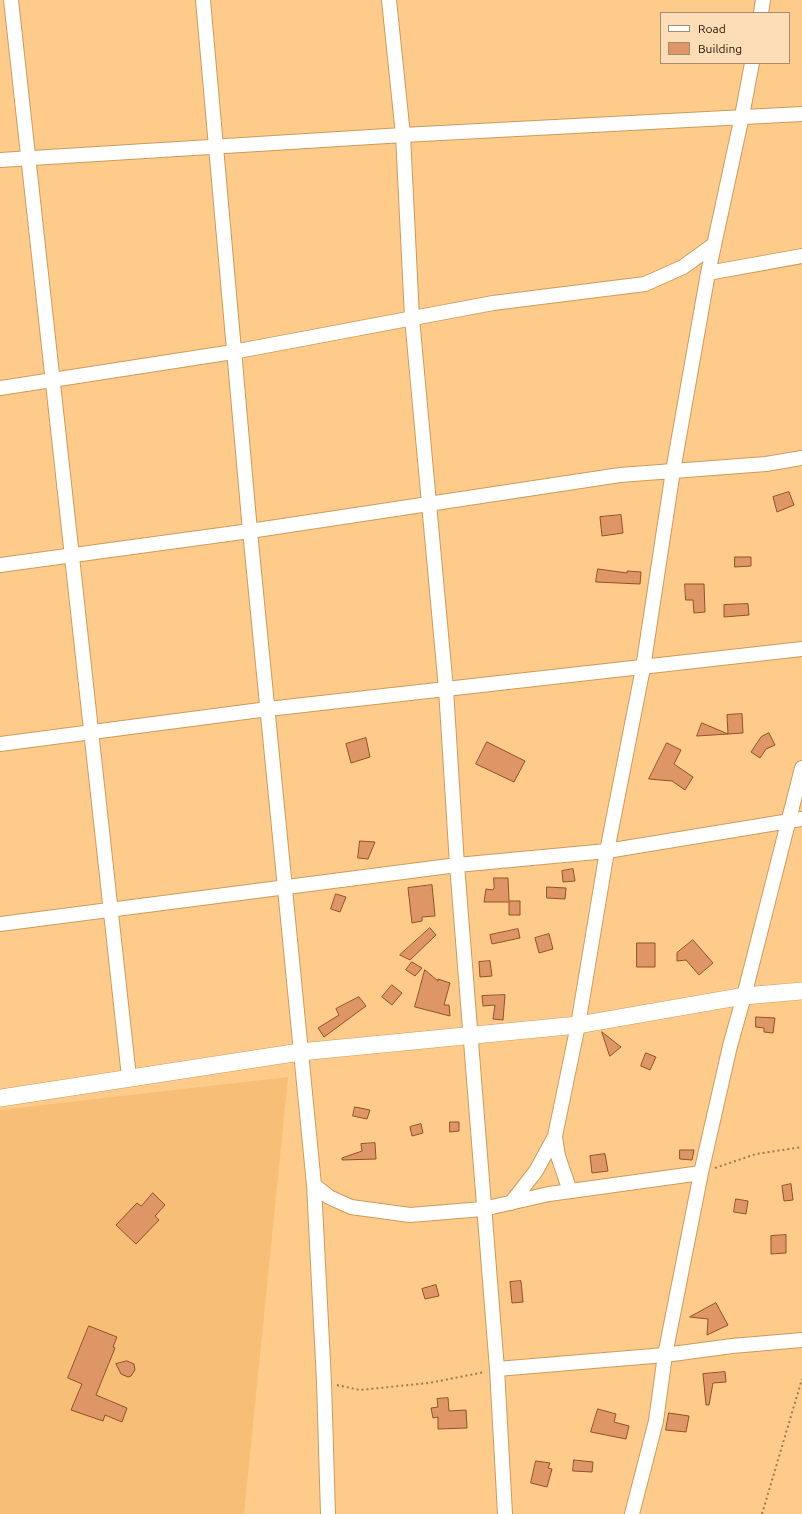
<!DOCTYPE html>
<style>
body{margin:0}
#map{position:relative;width:802px;height:1514px;overflow:hidden;background:#fecb8a;font-family:Ubuntu,sans-serif}
canvas{display:block}
.legend{position:absolute;left:660px;top:12px;width:130px;height:52px;box-sizing:border-box;background:#fcddb7;border:1px solid #a68c6e;margin:0;padding:5px 7px;list-style:none;font-size:12px;color:#251200}
.legend li{display:flex;align-items:center;gap:8px;height:20px}
.legend b{width:20px;border:1px solid #a68c6e}
</style>
<div id="map">
<canvas width="802" height="1514"></canvas>
<ul class="legend">
<li><b style="height:5px;background:#fff"></b>Road</li>
<li><b style="height:11px;background:#df9667"></b>Building</li>
</ul>
</div>
<script>
const context = document.querySelector('canvas').getContext('2d');
context.lineJoin = 'round';
function fillPath(path, color) { context.fillStyle = color; context.fill(path, 'evenodd'); }
function trace(path, color, width, dash) { context.strokeStyle = color; context.lineWidth = width; context.lineCap = dash ? 'butt' : 'round'; context.setLineDash(dash || []); context.stroke(path); }
fillPath(new Path2D(`
 M288 1077 244 1514H0V1110Z`), '#f6be76');
const building = new Path2D(`
 M789 492 794 505 777 512 773 497Z
 M621 515 623 533 602 536 600 517Z
 M735 557H751V566L735 567Z
 M598 569 627 573V571L641 572 640 584 596 582Z
 M685 584H704L705 612 694 613 693 600H686Z
 M748 604 749 615 724 617V605Z
 M742 714 743 733 728 734 727 715Z
 M702 723 728 734 697 736Z
 M769 733 775 745 766 749 760 758 751 752 761 737Z
 M366 738 370 757 351 763 346 744Z
 M487 742 525 761 514 782 476 764Z
 M667 743 681 750 674 764 693 777 685 790 672 781 649 779Z
 M360 841 375 842 368 859 358 858Z
 M573 869 575 881 563 882 562 871Z
 M494 878H508L509 901H520V915H509V902H484L486 889 493 890 494 888Z
 M432 885 435 916 422 917V921L412 923 408 888Z
 M547 887 566 888 565 899 547 898Z
 M336 894 346 897 340 912 331 909Z
 M430 928 436 935 410 960 400 955Z
 M518 929 520 938 492 944 490 935Z
 M549 934 553 949 539 953 535 938Z
 M693 940 713 963 699 975 686 960 677 961V953Z
 M637 943H655V967H637Z
 M490 961 492 976 480 977 479 962Z
 M412 962 422 968 415 976 406 970Z
 M425 970 438 981V979L450 983 444 1005H449L450 1016 415 1007Z
 M392 985 402 993 392 1005 382 997Z
 M505 995 503 1020 493 1019 495 1005 483 1006 482 996Z
 M359 997 366 1006 324 1037 318 1028 339 1015 336 1009Z
 M756 1017 775 1018 773 1033 764 1032V1028L756 1027Z
 M602 1032 621 1047 610 1056Z
 M646 1053 656 1057 650 1070 641 1066Z
 M355 1107 370 1110 367 1119 353 1116Z
 M450 1122H459V1131L450 1132Z
 M421 1124 423 1133 412 1136 410 1127Z
 M375 1143 376 1159 342 1160V1158L362 1151 361 1144Z
 M680 1150H694L692 1160 680 1159Z
 M605 1154 608 1171 592 1173 590 1156Z
 M791 1184 793 1200 784 1201 782 1186Z
 M153 1193 165 1205 155 1216 159 1220 136 1244 116 1225 137 1203 141 1206Z
 M736 1199 748 1201 746 1214 734 1212Z
 M786 1235V1253L771 1254V1236Z
 M521 1281 523 1302 512 1303 510 1282Z
 M436 1285 439 1296 425 1299 422 1289Z
 M716 1303 728 1325 707 1335 708 1319 690 1317Z
 M89 1326 117 1337 113 1347 115 1348 96 1395 127 1408 122 1422 105 1415 103 1421 71 1410 82 1384 68 1378Z
 M127 1361 134 1364 135 1370 131 1376 128 1377 121 1374 116 1364Z
 M725 1372 726 1382 713 1383 709 1405H706L703 1374Z
 M448 1398 449 1411 466 1410 467 1428 438 1429V1417L433 1418 431 1408 438 1407 437 1399Z
 M598 1409 616 1414 614 1422 629 1426 626 1439 591 1432Z
 M669 1413 689 1416 686 1432 666 1430Z
 M574 1460 593 1462 592 1472 573 1471Z
 M536 1461 550 1463 548 1468 552 1469 547 1487 531 1483Z`);
fillPath(building, '#df9667');
trace(building, '#905227', 1);
const minor = new Path2D(`
 M11 0 129 1077
 M203 0 250 531 314 1185 324 1382 328 1514
 M389 0 403 135 412 318 446 689 457 865 497 1369 505 1514
 M761 13 763 0
 M0 160 403 135 802 114
 M708 273 802 256
 M0 388 233 352 493 303 645 284 683 267 712 246
 M0 565 250 531 620 475 766 464 802 458
 M0 744 268 709 802 649
 M0 924 457 865 607 851 802 819
 M555 1137 558 1156 570 1191
 M314 1185 329 1197 351 1207 410 1215 483 1209 549 1194 701 1173
 M511 1203 536 1171 555 1136 578 1025 607 851 643 668 673 471 708 273 742 116 752 63
 M497 1369 665 1355 732 1346 802 1340
 M632 1514 656 1421 665 1355 701 1173 730 1046 744 996 802 768`);
const tertiary = new Path2D(`
 M0 1098 300 1052 578 1025 744 996 802 991`);
trace(minor, '#cc9b5b', 16);
trace(tertiary, '#cc9b5b', 18);
trace(new Path2D(`
 M715 1168 756 1154 802 1147
 M337 1385 360 1390 429 1383 485 1372
 M762 1514 802 1379`), '#a07a4e', 2, [2, 3]);
trace(minor, '#fff', 14);
trace(tertiary, '#fff', 17);
</script>
